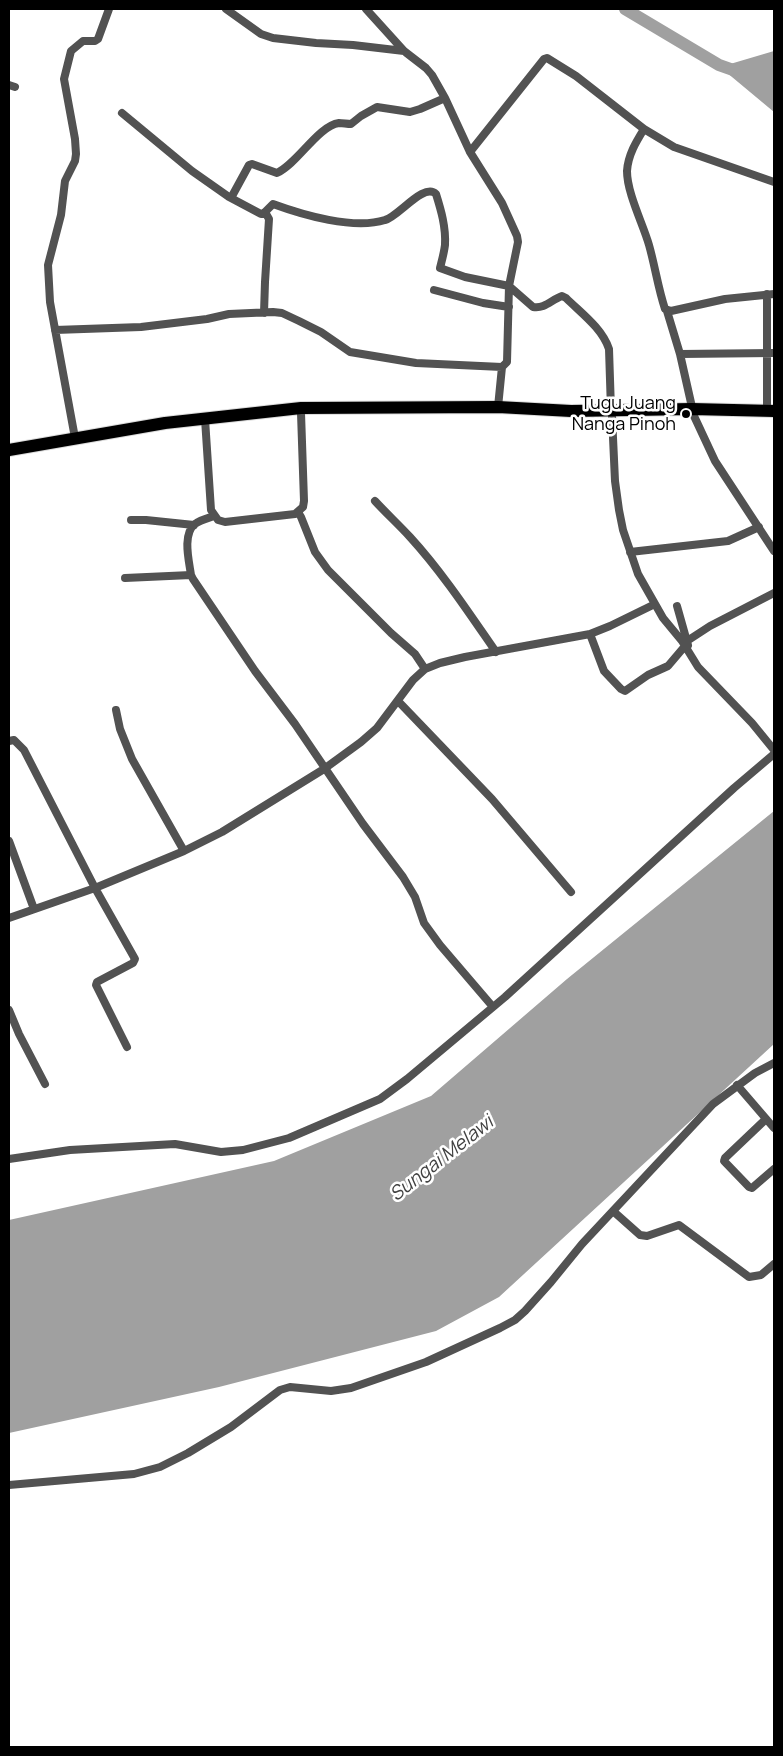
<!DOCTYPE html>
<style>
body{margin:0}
#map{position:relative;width:783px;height:1756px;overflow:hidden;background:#fff;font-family:Manrope,sans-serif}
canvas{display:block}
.frame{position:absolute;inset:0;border:10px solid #000;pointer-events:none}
</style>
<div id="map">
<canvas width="783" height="1756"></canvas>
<div class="frame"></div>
</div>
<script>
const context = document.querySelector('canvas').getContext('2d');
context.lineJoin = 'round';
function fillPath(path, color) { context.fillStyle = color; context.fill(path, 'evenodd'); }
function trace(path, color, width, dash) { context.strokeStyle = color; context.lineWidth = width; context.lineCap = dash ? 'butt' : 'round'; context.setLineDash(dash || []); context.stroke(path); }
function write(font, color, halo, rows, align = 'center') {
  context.font = font + ' Manrope,sans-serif'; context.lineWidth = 5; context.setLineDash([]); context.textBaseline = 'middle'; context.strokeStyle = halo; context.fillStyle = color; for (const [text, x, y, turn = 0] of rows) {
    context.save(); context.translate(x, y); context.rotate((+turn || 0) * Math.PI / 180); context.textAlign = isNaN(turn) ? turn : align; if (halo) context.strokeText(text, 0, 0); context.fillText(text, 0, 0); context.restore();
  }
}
fillPath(new Path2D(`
 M774 51V112L720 67Z
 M774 811V1044L499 1297 436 1331 219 1387 9 1433V1220L274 1161 431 1096 567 979Z`), '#a0a0a0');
trace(new Path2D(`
 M625 9 719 65 736 71`), '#a0a0a0', 12);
const primary = new Path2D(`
 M9 450 165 423 301 408 498 407 571 411 692 409 774 411`);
trace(primary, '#dbdbdb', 14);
trace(new Path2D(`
 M366 9 404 51
 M9 85 15 87
 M122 113 192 171 229 197 261 214H263L273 204C303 215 354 230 385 220 398 217 424 182 436 194 441 210 446 227 445 245 444 253 442 260 440 268L465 277 509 286 533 307C545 309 551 300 562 296L566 298C581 313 602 328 609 349L611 410
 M644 129C636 142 628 155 627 171 627 193 643 224 649 245 655 266 658 288 665 309L671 311 725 299 774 294
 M470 152 544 59 547 58 576 76 644 129 674 147 774 182
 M231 198 249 165 252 164 277 173C298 163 318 126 339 123 343 123 347 124 351 124L361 116 377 107 410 112 420 109 445 98
 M434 290 483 303 509 307
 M767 294V411
 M667 311 680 354 694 416 715 461 774 551
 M264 313 265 282 269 219 265 212
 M55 330 141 327 207 319 229 314 273 312 282 313 299 321 321 332 350 352 416 363 502 367 507 362 509 286 518 242 517 236 502 203 470 152 445 98 432 75 426 68 404 51 353 45 316 43 273 38 261 34 226 9
 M680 354 774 353
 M498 407 502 367
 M612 416 615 481 619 510 623 530 638 574 663 618 682 641 698 667 752 723 774 750
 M205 419 211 510 218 520 225 522 295 514 303 507 304 501 301 413
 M75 438 50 302 48 265 61 215 65 181 75 161 76 154 75 139 64 79 71 51 83 41H95L98 39 109 9
 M375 501C386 513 399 525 410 537 442 572 469 613 496 652
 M298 512 301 517 315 552 328 570 391 633 415 654 425 669
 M214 516C208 518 200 520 195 524 182 534 189 561 191 575L193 579 255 671 295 724 363 824 403 877 415 897 424 923 440 945 493 1007
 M131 520H146L194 525
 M630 552 728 541 759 527
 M125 578 191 575
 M677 606 688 645
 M590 634 604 671 621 689 625 691 648 675 668 666 685 646
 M687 641 710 626 774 593
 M398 701 492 799 571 892
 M116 710 120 729 132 759 184 851
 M9 741 14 740 24 750 95 888 135 959 133 963 97 982 96 985 127 1047
 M9 841 34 909
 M9 918 95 888 184 851 222 832 324 769 361 742 377 728 413 680 425 669 440 663 465 657 590 634 610 626 655 604
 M9 1010 19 1034 45 1084
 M737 1085 774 1128
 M766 1119 725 1158 724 1161 749 1187 752 1188 774 1169
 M9 1159 70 1150 175 1144 221 1152 243 1150 289 1138 380 1099 407 1079 505 997 734 788 774 754
 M613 1211 640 1235 647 1236 679 1225 749 1277 761 1275 774 1264
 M9 1485 134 1474 160 1467 188 1453 231 1427 280 1390 290 1387 331 1391 351 1388 426 1362 500 1328 515 1320 525 1311 551 1282 582 1244 713 1104 755 1073 774 1063`), '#525252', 8);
trace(primary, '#000', 12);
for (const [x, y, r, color] of [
 [686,414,5,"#000"]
]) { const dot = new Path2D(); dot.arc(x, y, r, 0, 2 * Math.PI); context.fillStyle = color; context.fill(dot); trace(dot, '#fff', 2); }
write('18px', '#000', '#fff', [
 ["Tugu Juang",676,404],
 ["Nanga Pinoh",676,425]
], 'right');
write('italic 19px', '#414141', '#fff', [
 ["Sungai Melawi",442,1159,-38]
]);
</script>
